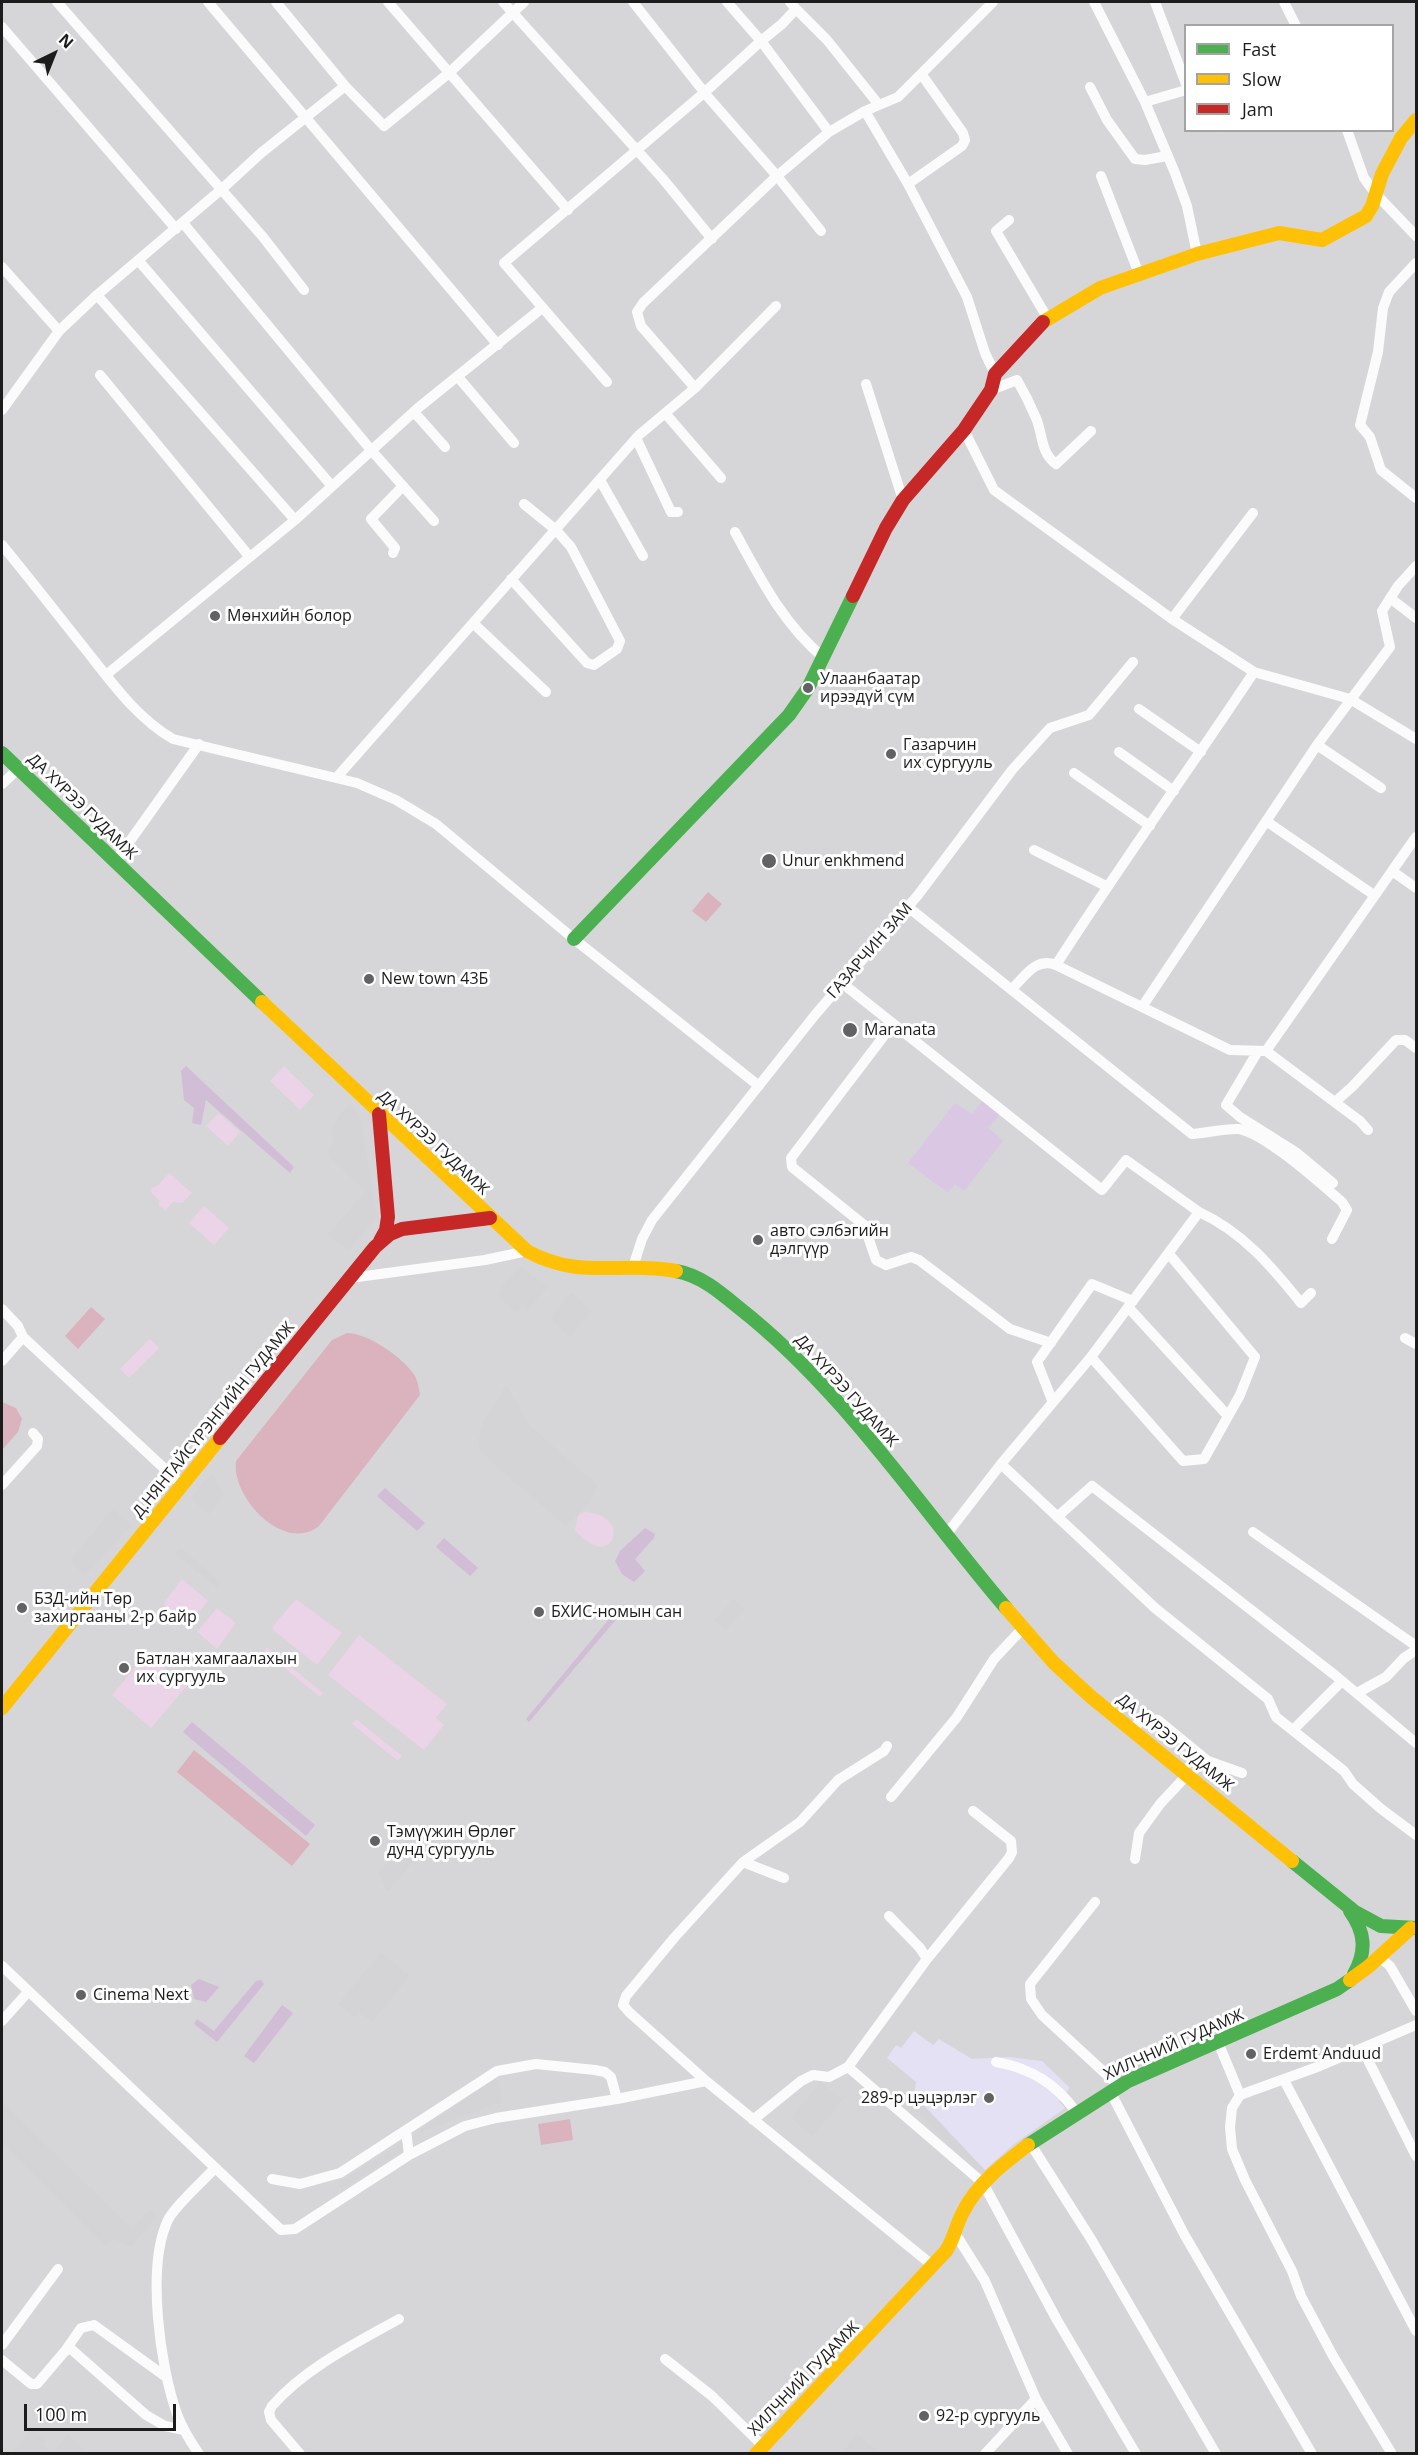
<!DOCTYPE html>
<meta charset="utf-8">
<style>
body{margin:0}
#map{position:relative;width:1418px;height:2455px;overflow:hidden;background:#e4e5ea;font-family:"Open Sans",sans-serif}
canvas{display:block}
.frame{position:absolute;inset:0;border:3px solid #1c1c1c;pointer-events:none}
.legend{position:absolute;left:1184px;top:24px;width:210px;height:108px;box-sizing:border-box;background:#fff;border:2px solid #a4a4a4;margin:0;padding:8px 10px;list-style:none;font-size:18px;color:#1c1c1c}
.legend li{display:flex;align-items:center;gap:12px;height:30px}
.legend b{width:30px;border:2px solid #a4a4a4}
.north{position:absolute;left:24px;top:24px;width:60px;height:60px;-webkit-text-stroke:4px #fff;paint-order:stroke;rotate:43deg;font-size:16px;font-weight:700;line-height:24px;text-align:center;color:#1c1c1c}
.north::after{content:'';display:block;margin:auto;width:21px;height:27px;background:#1c1c1c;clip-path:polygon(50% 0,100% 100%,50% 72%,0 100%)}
.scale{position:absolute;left:24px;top:2404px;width:152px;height:27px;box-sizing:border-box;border:3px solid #1c1c1c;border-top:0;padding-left:8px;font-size:18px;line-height:21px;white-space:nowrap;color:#1c1c1c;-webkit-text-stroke:4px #fff;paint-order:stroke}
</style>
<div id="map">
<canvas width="1418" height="2455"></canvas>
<div class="frame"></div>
<ul class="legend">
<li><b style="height:8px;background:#4caf50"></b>Fast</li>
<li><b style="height:8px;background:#ffc107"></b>Slow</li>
<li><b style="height:8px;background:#c62828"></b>Jam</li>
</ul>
<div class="north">N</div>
<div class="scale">100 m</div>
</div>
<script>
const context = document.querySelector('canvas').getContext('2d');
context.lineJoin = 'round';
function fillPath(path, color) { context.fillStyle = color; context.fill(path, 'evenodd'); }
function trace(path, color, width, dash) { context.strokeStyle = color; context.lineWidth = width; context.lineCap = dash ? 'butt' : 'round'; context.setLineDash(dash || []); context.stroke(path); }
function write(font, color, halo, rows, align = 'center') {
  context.font = font + ' "Open Sans",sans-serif'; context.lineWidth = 6; context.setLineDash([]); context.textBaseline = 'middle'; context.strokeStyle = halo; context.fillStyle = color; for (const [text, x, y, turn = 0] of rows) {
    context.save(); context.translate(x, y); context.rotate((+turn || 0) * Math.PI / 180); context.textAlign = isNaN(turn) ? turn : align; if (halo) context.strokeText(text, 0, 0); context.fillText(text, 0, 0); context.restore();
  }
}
fillPath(new Path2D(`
 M2 2H1416V2453L2 2454ZM1186 26H1392V130H1186Z`), '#d6d6d9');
fillPath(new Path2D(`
 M914 2031 933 2045 939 2039 972 2059 1009 2057 1042 2061 1070 2088 1059 2101 1065 2108 1013 2145 985 2170 914 2095 916 2082 887 2058 896 2045 901 2048Z`), '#e3e1f3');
fillPath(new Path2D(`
 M985 1098 1002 1111 989 1128 1003 1141 964 1191 955 1184 948 1193 908 1163 955 1103 972 1114Z`), '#d9c7e4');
fillPath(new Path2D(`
 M186 1066 294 1167 290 1173 206 1100 201 1125 192 1123 194 1108 184 1100 181 1071Z
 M385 1488 425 1523 417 1531 377 1496Z
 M645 1528 655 1534 654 1538 635 1559 645 1571 634 1582 622 1574 615 1561 620 1551Z
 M444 1538 478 1568 470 1576 436 1547Z
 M614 1613 619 1616 529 1722 526 1719Z
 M192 1722 315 1825 306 1836 183 1732Z
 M199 1979 219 1987 206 2002 194 1999 191 1985Z
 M261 1980 264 1984 217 2042 194 2024 197 2019 214 2031 256 1981Z
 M282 2005 293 2013 254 2063 244 2056Z`), '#d1bdd6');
fillPath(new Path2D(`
 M284 1066 314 1095 300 1110 270 1081Z
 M218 1113 240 1132 228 1146 206 1126Z
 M169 1173 192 1193 182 1203 173 1202 165 1211 158 1204 160 1201 152 1193 151 1188 157 1186Z
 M204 1206 229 1228 214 1245 189 1223Z
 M150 1339 159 1348 129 1378 120 1369Z
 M584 1512C635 1514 613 1575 575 1530L578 1515Z
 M182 1579 208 1601 189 1625 163 1604Z
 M296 1599 342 1633 317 1665 273 1630V1626Z
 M217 1608 236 1623 217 1649 197 1632Z
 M359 1635 447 1704 436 1718 444 1725 424 1750 328 1675Z
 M267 1647 323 1693 320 1697 264 1651Z
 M147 1653 187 1686 151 1728 112 1695Z
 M356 1719 402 1756 398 1761 352 1724Z`), '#ebd3e8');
fillPath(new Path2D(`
 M708 892 722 904 706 922 692 911Z
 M91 1307 105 1319 78 1349 65 1336Z
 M347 1333C368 1333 404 1358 415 1376 418 1382 419 1389 420 1395L319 1526C284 1554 231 1497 236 1461L332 1340Z
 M2 1402 16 1408 22 1419 18 1432 2 1450Z
 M194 1750 310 1844 292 1866 177 1772Z
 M570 2119 573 2140 541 2145 538 2124Z`), '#dab3be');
fillPath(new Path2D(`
 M350 1104 360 1117 377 1216 349 1250 328 1235 366 1191 327 1155 334 1142 331 1130 340 1114Z
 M521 1267 548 1287 527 1310 522 1307 517 1313 498 1296 503 1290 500 1287Z
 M571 1293 591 1311 570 1337 550 1318Z
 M506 1385 530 1426 597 1485 591 1501 566 1526 492 1462 479 1448 478 1440 485 1419Z
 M212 1473 224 1494 209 1514 191 1498Z
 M113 1509 131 1525 85 1575 70 1561Z
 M181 1548 221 1582 217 1588 176 1554Z
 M733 1599 744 1609 726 1630 715 1620Z
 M406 1841 420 1853 388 1892 378 1873Z
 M381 1953 410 1976 372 2022 359 2012 354 2017 338 2004Z
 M497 2078 503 2102 414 2134Z
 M820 2082 840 2098 845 2096 813 2136 791 2118Z
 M914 2096 984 2170 980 2175 909 2102Z
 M2 2102 132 2229 150 2210 157 2216 131 2247 113 2239 105 2245 2 2143Z
 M402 2142 403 2151 341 2189 337 2184Z
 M31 2428 46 2440 43 2445 53 2453 67 2435 88 2453H13Z
 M856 2433 879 2453H843Z`), '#d4d4d6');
trace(new Path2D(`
 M57 2 263 237 304 290
 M208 2 498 345
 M276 2 345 86 384 126 449 73 524 2
 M388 2 568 210
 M503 2 663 179 712 239
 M633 2 708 97 777 176 821 231
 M727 2 761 41 829 132
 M993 2 898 97 865 111 908 184 967 297 985 353 995 374
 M1094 2 1145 102 1175 173 1187 206 1197 254
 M1155 2 1186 84
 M1284 2 1296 26
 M796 9 827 40 879 105
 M2 27 176 229
 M1090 87 1107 120 1135 159 1145 160 1167 156
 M1145 102 1186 90
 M1347 130 1364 178 1375 193 1416 236
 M1101 176 1139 274
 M908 184 962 146 965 140 963 133 922 75
 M1009 220 996 231 1048 319
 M183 223 371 450 434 521
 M138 260 331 485
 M1416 263 1389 292 1383 308 1378 352 1360 425 1370 437 1381 470 1416 498
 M2 267 59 331
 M97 295 295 520
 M100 375 249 556
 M458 377 514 443
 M607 382 504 263 705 92 761 41 782 24 796 9 790 2
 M866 384 903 500
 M695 388 641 326 637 312 643 303 777 176 829 132 865 111
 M991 390 1017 380C1024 392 1030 404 1036 418 1043 434 1040 452 1056 464L1091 431
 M2 410 59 331 97 295 223 188 261 153 345 86
 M414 412 445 447
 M665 413 721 478
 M964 430 994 490 1172 619
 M636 438 671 512H678
 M600 480 643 556
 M1253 513 1172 619 1254 672 1350 699 1416 739
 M735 532C760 578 783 624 824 658
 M2 545C30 579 58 615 86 650 112 683 137 718 173 739L357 783 396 800 436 824 574 939 759 1086
 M393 553 395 548 371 519 403 486
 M1416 566 1398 586 1382 611 1390 647 1317 745 1142 1007 1230 1050 1266 1051 1392 871 1416 888
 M511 579 587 663 594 665 617 649 620 641 571 547 556 530 524 504
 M1390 598 1416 618
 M473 623 546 692
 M106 675 295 520 418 408 542 308
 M1139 709 1201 752
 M1317 745 1381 788
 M1119 752 1174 791
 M1074 773 1150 826
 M337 777 639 435 695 388 776 306
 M2 784 18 769
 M1266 821 1374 895
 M1034 850 1106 886
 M115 862 199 744
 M1392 871 1416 837
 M908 907 1192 1134C1205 1133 1229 1128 1239 1129 1266 1134 1320 1183 1342 1202L1347 1210 1332 1239
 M842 983 1102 1190 1126 1160 1199 1212
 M1012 989C1025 976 1036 957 1056 965
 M1142 1007 1056 965C1120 865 1189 770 1254 672
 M893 1024 791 1158 792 1167 864 1225 876 1260 886 1265 911 1257 919 1260 1010 1329 1051 1343
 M1258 1051 1226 1105 1240 1117 1297 1153 1333 1183
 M1266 1051 1360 1121 1368 1130
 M1335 1102 1353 1086 1396 1040H1405L1416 1048
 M633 1267 642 1239 652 1220 815 1015 918 895 1012 770 1050 728 1089 715 1133 662
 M350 1278 485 1260 527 1251
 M1128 1307 1228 1416
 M2 1309 18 1326 23 1337 182 1485
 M1405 1338 1416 1344
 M1091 1357 1183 1461 1204 1459 1240 1395 1255 1357 1169 1254
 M2 1361 23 1337
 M1052 1400 1037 1362 1092 1284 1133 1301
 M1001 1464 1091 1357 1199 1212C1243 1232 1272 1267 1301 1303L1311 1293
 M2 1485 37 1446 38 1439 33 1433
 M1057 1517 1092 1486 1336 1676 1416 1743
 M1253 1532 1416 1646
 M946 1535 1001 1464 1155 1608 1268 1699 1276 1717 1344 1771 1353 1784 1380 1808 1416 1835
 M1357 1693 1386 1677 1404 1658 1416 1650
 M1130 1730 1145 1718 1158 1720 1208 1761 1242 1773
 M1293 1730 1342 1681
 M891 1797 957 1717 994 1659 1023 1628
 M1135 1859 1139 1833 1160 1804 1188 1774
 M743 1862 800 1822 838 1780 884 1751 887 1746
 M1095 1902 1030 1984 1031 1999 1042 2015 1119 2086
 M889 1916 920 1948 927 1959 848 2067 983 2183 1057 2320 1136 2454
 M1379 1957 1390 1966 1416 2011
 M927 1959 1009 1858 1012 1852 1011 1841 973 1811
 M2 1966 281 2230 295 2229 409 2155 465 2126 496 2118 617 2099 706 2081 932 2265
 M2 2021 28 1992
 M1218 2042 1240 2095
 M1362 2048 1416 2156
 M996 2062C1030 2068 1056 2083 1076 2112
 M1284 2080 1416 2331
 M706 2081 629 2012 623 2005 626 1996 674 1938 743 1862 784 1878
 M1110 2091 1184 2234 1312 2454
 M753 2120 801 2081 813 2075 829 2077 848 2067
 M406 2130 409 2155
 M1030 2143 1091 2239 1216 2454
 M272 2179 300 2184 340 2173 497 2071 536 2064 595 2070 605 2072 611 2077 617 2099
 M955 2233 985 2281 1036 2399 1068 2454
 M2 2345 58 2269
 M65 2351 81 2328 94 2325 166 2377
 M665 2359 712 2396 763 2446
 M2 2360 31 2384H37L65 2351 71 2349 146 2415 165 2426 184 2430
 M199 2454C190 2441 182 2428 177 2414 160 2367 146 2266 168 2220 174 2207 203 2181 214 2169
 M300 2454 271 2420 269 2412 272 2406C305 2368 356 2343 399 2319
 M985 2454 1036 2399
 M1392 2454 1333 2356 1301 2296 1292 2271 1245 2180 1232 2149 1230 2127 1232 2108 1240 2095 1320 2066 1416 2025`), '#fbfbfc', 10);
trace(new Path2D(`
 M2 753 262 1002
 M574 939 789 715 808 688 853 596
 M676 1271C700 1275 720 1292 738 1307 844 1390 919 1506 1006 1608
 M1292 1861 1355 1912 1381 1926 1416 1928
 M1350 1911C1365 1932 1367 1951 1354 1974
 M1028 2145 1128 2081 1337 1989 1350 1980`), '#4caf50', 14);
trace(new Path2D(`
 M1043 322 1100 288 1197 254 1279 233 1322 240 1366 216 1372 206 1382 174 1401 138 1416 120
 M262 1002 527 1251C579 1280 621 1261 676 1271
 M1006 1608 1053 1662 1090 1696 1292 1861
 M2 1708 220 1438
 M1350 1980 1368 1967 1411 1928
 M756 2454 946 2251C954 2239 956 2225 963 2212 977 2184 1003 2164 1028 2145`), '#ffc107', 14);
trace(new Path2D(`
 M853 596 886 528 903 500 964 430 991 390 995 374 1043 322
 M379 1114 388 1217 386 1230 380 1241
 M220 1438 375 1247 390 1234 402 1229 490 1218`), '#c62828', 14);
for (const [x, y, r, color] of [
 [215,616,6,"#626264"],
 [808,688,6,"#626264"],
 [891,754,6,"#626264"],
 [769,861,8,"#626264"],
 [369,979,6,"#626264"],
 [850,1030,8,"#626264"],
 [758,1240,6,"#626264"],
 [22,1608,6,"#626264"],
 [539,1612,6,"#626264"],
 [124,1668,6,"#626264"],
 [375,1841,6,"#626264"],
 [81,1995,6,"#626264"],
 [1251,2054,6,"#626264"],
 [989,2098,6,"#626264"],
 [924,2416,6,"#626264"]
]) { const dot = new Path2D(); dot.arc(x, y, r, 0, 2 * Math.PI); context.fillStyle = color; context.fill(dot); trace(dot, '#fff', 2); }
write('16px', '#1c1c1c', '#fff', [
 ["Мөнхийн болор",227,616],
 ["Улаанбаатар",820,679],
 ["ирээдүй сүм",820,697],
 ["Газарчин",903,745],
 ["их сургууль",903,763],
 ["Unur enkhmend",782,861],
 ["New town 43Б",381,979],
 ["Maranata",864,1030],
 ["авто сэлбэгийн",770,1231],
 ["дэлгүүр",770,1249],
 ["БЗД-ийн Төр",34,1599],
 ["захиргааны 2-р байр",34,1617],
 ["БХИС-номын сан",551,1612],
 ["Батлан хамгаалахын",136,1659],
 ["их сургууль",136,1677],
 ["Тэмүүжин Өрлөг",387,1832],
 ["дунд сургууль",387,1850],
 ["Cinema Next",93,1995],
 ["Erdemt Anduud",1263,2054],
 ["289-р цэцэрлэг",977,2098,"right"],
 ["92-р сургууль",936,2416]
], 'left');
write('16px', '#1c1c1c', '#fff', [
 ["ДА ХҮРЭЭ ГУДАМЖ",82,807,44],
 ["ГАЗАРЧИН ЗАМ",870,951,-49],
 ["ДА ХҮРЭЭ ГУДАМЖ",433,1143,43],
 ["ДА ХҮРЭЭ ГУДАМЖ",846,1391,48],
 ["Д.НЯНТАЙСҮРЭНГИЙН ГУДАМЖ",214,1420,-51],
 ["ДА ХҮРЭЭ ГУДАМЖ",1175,1743,39],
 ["ХИЛЧНИЙ ГУДАМЖ",1174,2045,-24],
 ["ХИЛЧНИЙ ГУДАМЖ",804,2379,-46]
]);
</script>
